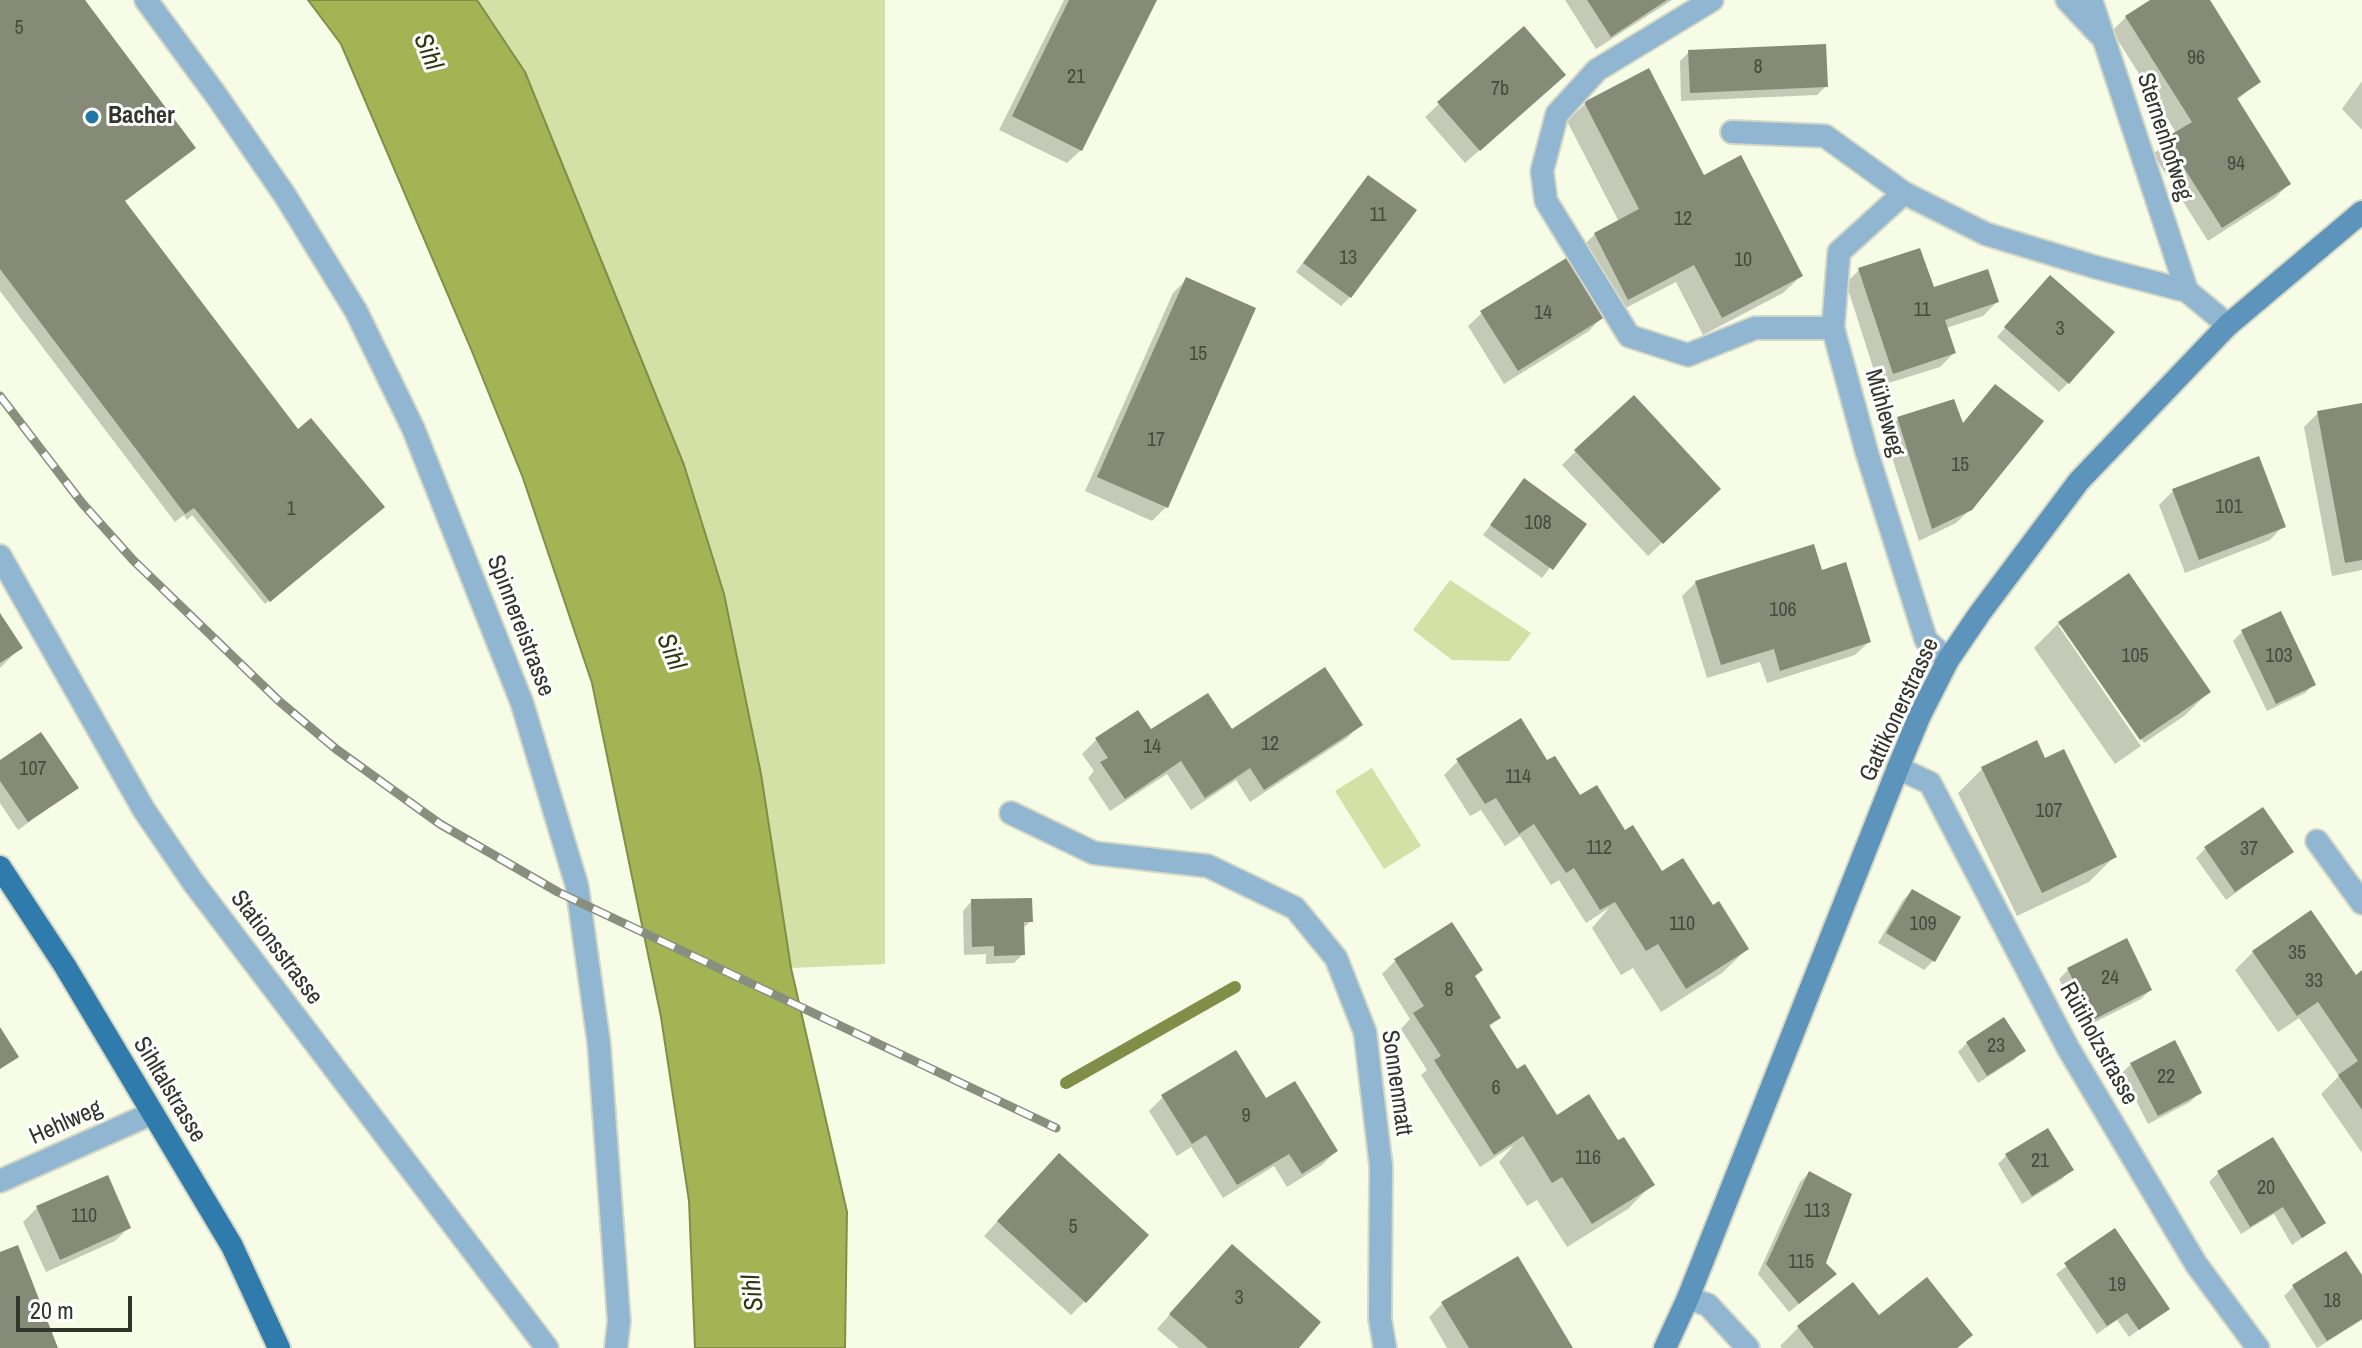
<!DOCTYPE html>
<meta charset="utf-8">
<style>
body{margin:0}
#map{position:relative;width:2362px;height:1348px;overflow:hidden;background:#f7fce6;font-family:"Archivo Narrow",sans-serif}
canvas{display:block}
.scale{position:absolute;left:16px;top:1296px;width:116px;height:36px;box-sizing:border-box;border:4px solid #33352c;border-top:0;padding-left:10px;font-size:24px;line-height:28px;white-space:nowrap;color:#33352c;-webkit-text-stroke:6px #fff;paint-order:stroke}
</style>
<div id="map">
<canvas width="2362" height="1348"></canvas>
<div class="scale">20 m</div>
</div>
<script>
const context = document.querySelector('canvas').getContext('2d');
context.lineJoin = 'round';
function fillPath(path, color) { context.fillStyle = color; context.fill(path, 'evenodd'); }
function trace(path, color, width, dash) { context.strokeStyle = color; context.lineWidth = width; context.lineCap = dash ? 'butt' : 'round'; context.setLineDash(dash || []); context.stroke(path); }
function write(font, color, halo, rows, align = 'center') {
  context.font = font + ' "Archivo Narrow",sans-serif'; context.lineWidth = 6; context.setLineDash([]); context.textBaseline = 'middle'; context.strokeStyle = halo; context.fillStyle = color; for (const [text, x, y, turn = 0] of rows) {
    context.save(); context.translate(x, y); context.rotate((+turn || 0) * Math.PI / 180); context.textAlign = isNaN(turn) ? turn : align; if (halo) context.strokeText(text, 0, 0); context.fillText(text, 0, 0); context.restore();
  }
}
fillPath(new Path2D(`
 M477 0H885V964L791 968 761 774 724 594 684 465 525 72Z
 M1450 580 1531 633 1509 661 1452 660 1413 630Z
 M1372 768 1421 846 1384 869 1335 791Z`), '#d4e0a6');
const water = new Path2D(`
 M308 0H477L525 72 684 465 724 594 761 774 791 968 847 1212 845 1348H695L689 1201 661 1017 592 683 523 478 471 349 341 44Z`);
fillPath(water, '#a4b454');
trace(water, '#828e48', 2);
fillPath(new Path2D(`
 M0 0H83L123 202 298 432 379 511 265 604 192 515 187 520 184 515 175 522 0 291Z
 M1064 0H1155L1081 150 1067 163 999 130Z
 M1565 0H1672L1596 49Z
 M2154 0H2207L2259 81 2236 101 2289 184 2275 198 2208 241 2153 154 2177 134 2112 31 2126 17Z
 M1689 52 1826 86 1817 95 1681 101 1680 61Z
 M2362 81V130L2342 109Z
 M1550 88 1465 163 1425 117 1439 104Z
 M1585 104 1703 177 1801 276 1783 293 1703 335 1676 282 1610 316 1577 252 1595 234 1619 222 1567 121Z
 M1360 186 1350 297 1341 306 1296 272Z
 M1859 270 1932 290 1997 302 1983 316 1946 328 1954 353 1940 367 1879 386 1846 283Z
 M1186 280 1166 507 1152 521 1085 491 1173 293Z
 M2041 286 2068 383 2059 392 1997 337Z
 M1482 313 1602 317 1589 331 1504 384 1468 326Z
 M1982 401 1971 509 1956 523 1919 541 1884 433 1898 419 1962 425Z
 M2362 405V570L2332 576 2304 427 2318 413Z
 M1576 451 1704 503 1648 556 1562 465Z
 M2257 459 2283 526 2270 540 2185 573 2159 505 2173 491Z
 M1524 481 1584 524 1542 578 1483 535Z
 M1821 572 1869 642 1855 655 1767 683 1760 662 1707 678 1682 596 1696 582Z
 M0 617 20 648 0 668Z
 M2059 623 2209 692 2184 716 2144 743 2063 625H2058L2141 746 2115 764 2034 648Z
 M2242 632 2314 684 2305 693 2267 711 2233 641Z
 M1137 712 1151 732 1231 731 1360 725 1347 738 1250 802 1236 780 1191 810 1167 774 1110 811 1088 778 1094 771 1082 754 1096 740Z
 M1458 761 1547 763 1579 798 1624 833 1660 870 1712 908 1747 949 1722 973 1661 1012 1633 968 1621 975 1592 928 1609 908 1586 923 1559 880 1551 885 1520 836 1505 846 1481 810 1470 816 1444 775Z
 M2044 761 2114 857 2089 882 2017 916 1958 793 1983 768Z
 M0 762 76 788 18 830 0 803Z
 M2205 849 2291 852 2226 900 2196 858Z
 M1912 891 1933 961 1924 970 1878 943 1903 900Z
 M972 901 1031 921 1022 929 1023 954 1014 963 986 964V954L964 955 963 911Z
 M2126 941 2150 990 2141 999 2083 1028 2059 979 2068 970Z
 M2253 952 2355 977 2362 973V1153L2321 1094 2339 1076 2299 1018 2278 1032 2235 970Z
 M1395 961 1473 977 1499 1018 1489 1027 1517 1072 1554 1114 1617 1143 1652 1184 1628 1209 1567 1247 1537 1200 1527 1206 1499 1162 1514 1145 1480 1167 1421 1075 1427 1070 1401 1029 1410 1019 1382 974Z
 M1967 1043 2023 1051 2014 1060 1978 1083 1958 1052Z
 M2131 1064 2199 1093 2190 1102 2148 1124 2122 1073Z
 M1163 1097 1265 1101 1336 1151 1322 1165 1287 1187 1274 1166 1223 1198 1191 1147 1177 1156 1149 1111Z
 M2007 1155 2071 1170 2062 1179 2022 1204 1998 1164Z
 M1045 1169 1085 1301 1071 1315 984 1236Z
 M1809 1173 1825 1283 1789 1312 1758 1274 1800 1182Z
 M2218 1173 2323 1223 2292 1245 2274 1214 2241 1234 2209 1182Z
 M37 1208 129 1227 115 1241 46 1272 23 1222Z
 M2114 1231 2167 1309 2129 1337 2117 1320 2097 1334 2056 1274Z
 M1218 1260 1296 1348H1179L1157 1329Z
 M2362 1279V1320L2317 1348 2284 1296 2293 1287Z
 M1852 1285 1878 1318 1970 1335 1958 1348H1782L1780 1346 1798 1328Z
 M1442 1304 1571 1348H1447L1429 1317Z`), '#0003');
trace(new Path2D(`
 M1066 1083 1235 987`), '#828e48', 12);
fillPath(new Path2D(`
 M0 0H85L196 148 125 201 298 429 311 418 385 507 270 602 194 508 185 514 0 269Z
 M1069 0H1157L1082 151 1012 116Z
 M1587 0H1667L1611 37Z
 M2150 0H2210L2261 82 2237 98 2291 184 2222 228 2165 138 2192 122 2125 16Z
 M1524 26 1566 75 1480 151 1437 102Z
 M1826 44 1828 87 1690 93 1688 50Z
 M1649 68 1704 175 1741 155 1803 276 1722 318 1694 265 1628 300 1594 233 1639 209 1584 102Z
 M1368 175 1417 210 1351 298 1303 263Z
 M1920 248 1934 287 1988 269 1999 302 1945 320 1956 353 1893 374 1858 268Z
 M1568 257 1605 317 1518 371 1480 311Z
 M2050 275 2115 332 2069 384 2004 327Z
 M1186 277 1256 308 1168 508 1097 477Z
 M1995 384 2044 421 1972 510 1932 529 1897 417 1954 399 1963 423Z
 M1634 395 1721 489 1663 544 1574 450Z
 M2362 403V560L2345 563 2317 411Z
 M2259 456 2286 527 2199 560 2172 489Z
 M1524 478 1587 524 1553 570 1490 525Z
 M1814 544 1822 570 1846 562 1871 642 1780 671 1774 649 1721 665 1695 581Z
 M2129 573 2211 692 2140 740 2058 622Z
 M2281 611 2316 685 2276 704 2241 630Z
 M0 613 23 648 0 663Z
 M1325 667 1363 725 1264 790 1250 768 1205 798 1181 761 1125 799 1100 762 1108 758 1095 738 1138 710 1151 729 1208 693 1232 729Z
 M1521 718 1547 760 1555 756 1580 795 1597 785 1625 830 1633 825 1662 871 1683 858 1713 905 1719 901 1749 949 1686 989 1658 944 1646 951 1615 902 1600 910 1574 868 1566 873 1534 824 1519 834 1496 798 1485 804 1456 759Z
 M41 732 79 788 28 822 0 781V760Z
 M2037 740 2045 758 2064 749 2117 857 2042 893 1981 767Z
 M2263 807 2294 852 2235 892 2204 847Z
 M1912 889 1961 917 1935 962 1886 933Z
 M1032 898 1033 922H1024L1025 955 994 956V946L972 947 971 899Z
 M2311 910 2356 975 2362 970V1110L2338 1075 2358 1061 2318 1002 2297 1016 2252 951Z
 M1452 922 1483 970 1475 976 1501 1018 1489 1025 1517 1069 1525 1064 1557 1115 1589 1094 1618 1140 1624 1137 1655 1185 1592 1224 1562 1177 1552 1183 1523 1136 1494 1155 1434 1060 1441 1056 1413 1013 1424 1006 1394 959Z
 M2127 938 2152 990 2093 1020 2067 968Z
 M2004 1017 2026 1051 1987 1076 1966 1042Z
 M0 1027 19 1057 0 1069Z
 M2175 1040 2202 1093 2158 1116 2130 1063Z
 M1236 1050 1266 1098 1295 1081 1338 1151 1302 1174 1289 1154 1237 1185 1206 1135 1192 1144 1161 1095Z
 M2048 1128 2074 1170 2032 1196 2005 1154Z
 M2273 1137 2326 1223 2302 1238 2283 1207 2250 1227 2217 1171Z
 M1059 1153 1149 1235 1086 1303 997 1221Z
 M1809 1171 1852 1194 1826 1263 1837 1274 1799 1304 1766 1264Z
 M108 1175 131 1228 60 1260 36 1206Z
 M2115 1228 2170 1309 2139 1330 2127 1313 2107 1326 2064 1263Z
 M1232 1244 1321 1322 1299 1348H1208L1169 1314Z
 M18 1245 58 1348H0V1252Z
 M2346 1251 2362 1275V1319L2327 1341 2292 1285Z
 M1518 1256 1573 1348H1469L1441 1302Z
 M1927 1277 1973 1335 1957 1348H1814L1797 1326 1853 1282 1879 1315Z`), '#868b77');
const service = new Path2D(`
 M1712 0 1597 70 1557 114 1542 171 1546 201 1629 336 1688 355 1755 328H1833
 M2067 0 2099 34
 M2091 0 2187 291
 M1732 132 1825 136 1904 193
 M1948 660 1926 640 1867 453 1833 328 1839 252 1904 193 1986 234 2095 267 2187 291 2228 325
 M2317 841 2362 903`);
const minor = new Path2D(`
 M146 0 216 95 286 197 356 311 413 428 522 703 577 886 599 1044 619 1321 616 1348
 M0 556 144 810 193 882 547 1348
 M1898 768 1930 783 2068 1048 2196 1264 2258 1348
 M1011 813 1094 853 1208 866 1295 908 1336 958 1365 1032 1381 1166 1380 1319 1385 1348
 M0 1181 153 1113
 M1688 1298 1708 1305 1748 1348`);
const secondary = new Path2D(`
 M1665 1348 1688 1298 1898 768 1920 715 1948 660 1980 613 2079 481 2228 325 2362 212`);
const primary = new Path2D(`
 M0 867 65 966 232 1246 279 1348`);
trace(service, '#d4d8c5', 26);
trace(minor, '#d4d8c5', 26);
trace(secondary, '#d4d8c5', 26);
trace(primary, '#d4d8c5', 26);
trace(service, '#91b6d1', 22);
trace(minor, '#91b6d1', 22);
trace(secondary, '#5c94bb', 22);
trace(primary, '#2f7bab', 22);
const rail = new Path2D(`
 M0 396 82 503 133 560 279 701 336 749 440 824 558 892 1056 1128`);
trace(rail, '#8a8e7f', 9);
trace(rail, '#fff', 6, [18]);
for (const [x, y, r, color] of [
 [92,117,8,"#2375a6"]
]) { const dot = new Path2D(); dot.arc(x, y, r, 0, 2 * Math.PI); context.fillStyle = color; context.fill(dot); trace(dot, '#fff', 3); }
write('20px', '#484a3f', null, [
 ["5",19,29],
 ["96",2196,59],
 ["8",1758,68],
 ["21",1076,78],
 ["7b",1500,90],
 ["94",2236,165],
 ["11",1378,216],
 ["12",1683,220],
 ["13",1348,259],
 ["10",1743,261],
 ["11",1922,311],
 ["14",1543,314],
 ["3",2060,330],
 ["15",1198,355],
 ["17",1156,441],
 ["15",1960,466],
 ["101",2229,508],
 ["1",291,510],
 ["108",1538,524],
 ["106",1783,611],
 ["105",2135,657],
 ["103",2279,657],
 ["12",1270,745],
 ["14",1152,748],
 ["107",33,770],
 ["114",1518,778],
 ["107",2049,812],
 ["112",1599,849],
 ["37",2249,850],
 ["110",1682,925],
 ["109",1923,925],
 ["35",2297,954],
 ["24",2110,979],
 ["33",2314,982],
 ["8",1449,991],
 ["23",1996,1047],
 ["22",2166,1078],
 ["6",1496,1089],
 ["9",1246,1117],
 ["116",1588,1159],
 ["21",2040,1162],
 ["20",2266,1189],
 ["113",1817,1212],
 ["110",84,1217],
 ["5",1073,1228],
 ["115",1801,1263],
 ["19",2117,1286],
 ["3",1239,1299],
 ["18",2332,1302]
]);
write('bold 24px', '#33352c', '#fff', [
 ["Bacher",108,117]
], 'left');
write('24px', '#33352c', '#fff', [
 ["Sternenhofweg",2164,137,72],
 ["Mühleweg",1884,413,74],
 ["Spinnereistrasse",520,626,69],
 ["Gattikonerstrasse",1900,710,-65],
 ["Stationsstrasse",276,948,53],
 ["Rütiholzstrasse",2098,1044,61],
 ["Sonnenmatt",1396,1083,82],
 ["Sihltalstrasse",169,1090,59],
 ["Hehlweg",66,1123,-24]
]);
write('italic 26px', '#30370e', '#fff', [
 ["Sihl",427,52,68],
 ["Sihl",670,652,68],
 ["Sihl",754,1293,-96]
]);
</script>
